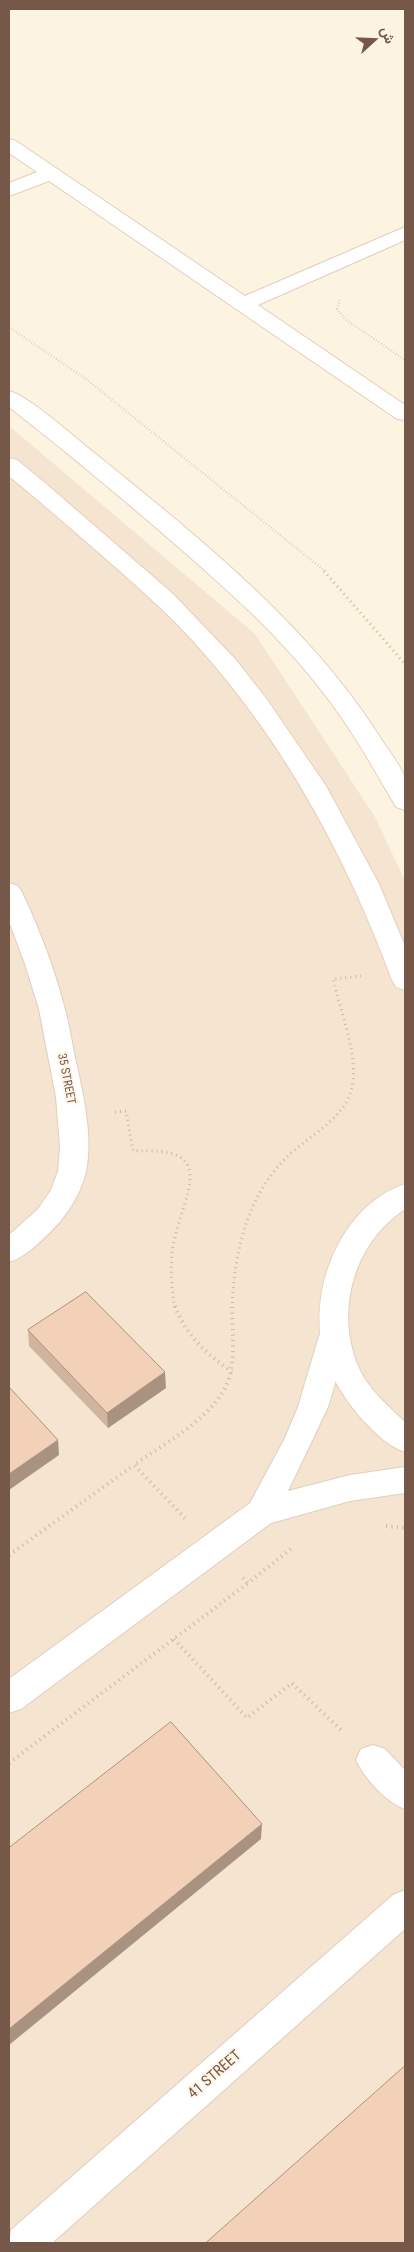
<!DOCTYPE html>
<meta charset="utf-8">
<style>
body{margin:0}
#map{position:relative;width:414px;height:2252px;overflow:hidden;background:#fdf3e1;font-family:"Roboto Condensed",Vazirmatn,sans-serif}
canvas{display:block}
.frame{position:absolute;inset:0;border:10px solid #755848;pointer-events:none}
.north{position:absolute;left:349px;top:15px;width:50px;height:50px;-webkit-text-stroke:4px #fff6e8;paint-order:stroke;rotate:70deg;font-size:14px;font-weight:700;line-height:20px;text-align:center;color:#755848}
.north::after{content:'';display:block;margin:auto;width:18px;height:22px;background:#755848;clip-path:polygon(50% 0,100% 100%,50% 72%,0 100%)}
</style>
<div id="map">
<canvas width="414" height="2252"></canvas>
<div class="frame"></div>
<div class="north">ش</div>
</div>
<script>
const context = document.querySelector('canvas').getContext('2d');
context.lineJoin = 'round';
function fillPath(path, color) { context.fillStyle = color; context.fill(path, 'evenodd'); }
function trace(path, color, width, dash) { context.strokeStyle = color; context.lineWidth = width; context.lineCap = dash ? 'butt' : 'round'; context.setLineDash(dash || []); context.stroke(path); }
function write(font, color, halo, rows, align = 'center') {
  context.font = font + ' "Roboto Condensed",sans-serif'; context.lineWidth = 4; context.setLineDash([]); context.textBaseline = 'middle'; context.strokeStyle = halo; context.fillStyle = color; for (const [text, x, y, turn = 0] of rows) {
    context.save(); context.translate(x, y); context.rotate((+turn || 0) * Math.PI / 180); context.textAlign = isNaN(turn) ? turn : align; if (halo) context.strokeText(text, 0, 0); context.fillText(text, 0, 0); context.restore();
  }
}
fillPath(new Path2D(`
 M9 426 255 634 375 817 405 881V2243H9Z`), '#f4e4d0');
const street = new Path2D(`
 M9 139 16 141 245 296 405 227V240L258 305 405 405V420L397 419 49 181 9 196V183L37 172 9 153Z
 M9 883 18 886 22 892C39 929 54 967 64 1006 70 1026 72 1046 77 1066 84 1099 93 1138 86 1172 80 1196 65 1219 46 1236 35 1247 24 1257 9 1262V1235L38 1209 51 1190 58 1171 60 1147 56 1097 39 1009 25 964 9 921Z
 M334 1324 344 1327 349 1336 328 1407 288 1491 350 1475 405 1467V1493L350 1501 271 1523 21 1709 9 1713V1679L250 1503 285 1438 298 1407 319 1336 324 1327Z
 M373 1745 385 1749 405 1770V1809C386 1802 365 1779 356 1760L361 1749Z
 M405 1890V1929L52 2243H9L11 2230 393 1895Z`);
const secondary = new Path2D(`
 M9 391C28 395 79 441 97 455 199 538 306 622 378 734 385 746 402 766 405 779 408 788 405 800 405 810L396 807C372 766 349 724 318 686 279 636 232 594 184 552 127 502 69 454 9 407Z
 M9 458 17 460 44 482 173 594 236 660 268 701 326 786 379 884 405 946V990L396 987 392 980C343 848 275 725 176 623 154 601 130 580 106 559 74 531 42 503 9 476Z
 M405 1184V1209C354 1243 335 1309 358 1366 367 1388 388 1406 405 1422V1452C388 1446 375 1433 363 1420 344 1399 327 1372 322 1344 310 1283 344 1204 405 1184Z`);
trace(street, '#e1cfbd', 2);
trace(secondary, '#e6d0bb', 2);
trace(new Path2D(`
 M340 300 337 309 345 319 405 360
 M9 327 86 379 326 572`), '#d7b49c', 2.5, [0.5, 2.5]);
trace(new Path2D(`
 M324 571 405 664
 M115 1112 126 1111 133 1151C222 1146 183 1193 173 1246 170 1267 171 1287 175 1308
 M232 1308C234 1252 247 1195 289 1155 311 1134 345 1119 352 1087 359 1056 340 1010 333 979L361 976`), '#d7b49c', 3, [1, 4]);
trace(new Path2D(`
 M175 1306C186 1336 207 1354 232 1372
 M185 1518 134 1465C165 1443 224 1412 231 1371 235 1350 232 1328 232 1306
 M386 1526 405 1528
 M9 1555 134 1465
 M243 1578 248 1583 292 1548
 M174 1639 247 1718 292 1683 342 1731
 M9 1763 248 1583`), '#d7b49c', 4, [1, 4.5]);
fillPath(street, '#fff');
fillPath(secondary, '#fff');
fillPath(new Path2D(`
 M28 1330 166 1388 108 1428 29 1346Z`), '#d1b49e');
fillPath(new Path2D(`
 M165 1372 166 1388 108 1428 107 1413Z
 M58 1440 59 1455 9 1490V1474Z
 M262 1824 261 1839 9 2045V2029Z`), '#aa9281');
const building = new Path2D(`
 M86 1292 165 1372 107 1413 28 1330Z
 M9 1387 58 1440 9 1474Z
 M171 1722 262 1824 9 2029V1848Z
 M405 2066V2243H206Z`);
fillPath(building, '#f3d1b8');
trace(building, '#aa9281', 1);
write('12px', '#755848', '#fff6e8', [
 ["35 STREET",66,1079,79]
]);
write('15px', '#755848', '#fff6e8', [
 ["41 STREET",215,2075,-41]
]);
</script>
